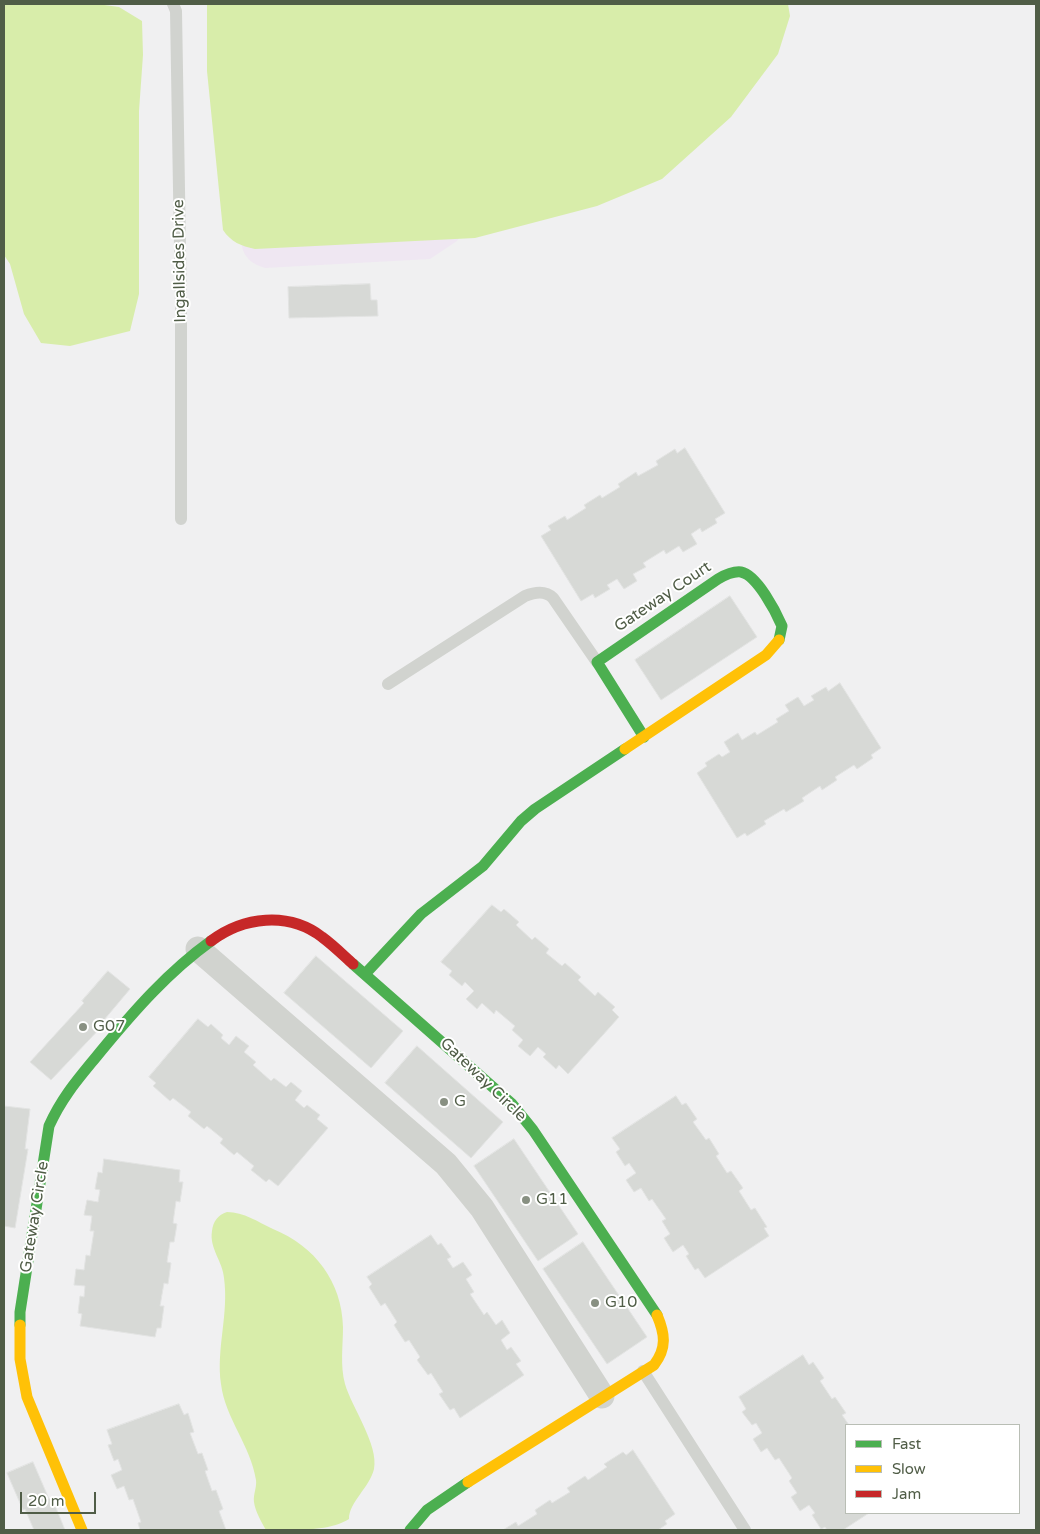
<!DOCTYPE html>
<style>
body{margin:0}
#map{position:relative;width:1040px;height:1534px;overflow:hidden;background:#f0f0f1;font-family:"Varela Round",sans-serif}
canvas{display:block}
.frame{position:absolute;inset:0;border:5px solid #505d47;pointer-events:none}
.legend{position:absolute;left:845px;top:1424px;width:175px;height:90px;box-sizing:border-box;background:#fff;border:1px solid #b9beb5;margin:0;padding:6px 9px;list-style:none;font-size:15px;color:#505d47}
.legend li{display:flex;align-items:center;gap:10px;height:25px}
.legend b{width:25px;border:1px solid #b9beb5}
.scale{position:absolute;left:20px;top:1492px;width:76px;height:22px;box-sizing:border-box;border:2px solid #505d47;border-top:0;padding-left:6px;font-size:15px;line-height:18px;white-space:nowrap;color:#505d47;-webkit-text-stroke:4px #fff;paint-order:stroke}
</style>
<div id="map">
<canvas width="1040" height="1534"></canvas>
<div class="frame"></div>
<ul class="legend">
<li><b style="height:6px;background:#4caf50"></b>Fast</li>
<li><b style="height:6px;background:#ffc107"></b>Slow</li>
<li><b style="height:6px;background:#c62828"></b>Jam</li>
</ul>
<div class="scale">20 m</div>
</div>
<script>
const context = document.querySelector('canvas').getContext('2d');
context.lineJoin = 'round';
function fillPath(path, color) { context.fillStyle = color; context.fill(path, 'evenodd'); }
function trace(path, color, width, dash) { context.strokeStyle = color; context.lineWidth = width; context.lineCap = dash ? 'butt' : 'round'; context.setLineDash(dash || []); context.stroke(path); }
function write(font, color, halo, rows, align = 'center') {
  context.font = font + ' "Varela Round",sans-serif'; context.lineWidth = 4; context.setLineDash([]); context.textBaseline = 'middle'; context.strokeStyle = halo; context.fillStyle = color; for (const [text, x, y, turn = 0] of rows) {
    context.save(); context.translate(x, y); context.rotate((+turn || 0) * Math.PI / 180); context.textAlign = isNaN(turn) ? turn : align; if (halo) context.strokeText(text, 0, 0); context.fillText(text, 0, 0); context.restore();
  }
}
fillPath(new Path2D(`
 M241 225 467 227 457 241 430 259 265 268C241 261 240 246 241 225Z`), '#efe7f2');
fillPath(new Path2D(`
 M4 4H97L119 7 142 21 143 55 139 111V294L130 331 70 346 41 343 24 314 10 264 4 255Z
 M207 4H788L790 16 778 54 731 117 662 179 597 206 475 238 255 249C241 246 231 242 223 230L207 71Z
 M227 1212C244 1212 258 1222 273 1229 315 1246 342 1282 343 1327 343 1346 340 1365 345 1384 352 1408 379 1445 374 1469 370 1487 349 1502 349 1519 329 1532 290 1530 266 1530 262 1523 255 1511 254 1502 253 1495 257 1487 256 1480 251 1446 225 1418 221 1384 216 1349 229 1314 224 1278 223 1262 209 1248 212 1231 213 1221 218 1215 227 1212Z`), '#d8edaa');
const building = new Path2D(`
 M370 284 371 300H377L378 316 289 318 288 287Z
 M685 448 725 513 715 519 717 523 702 532 700 528 691 534 697 544 683 552 679 546 666 554 664 550 643 563 646 567 633 574 637 581 624 589 617 579 607 585 610 589 595 598 593 594 581 601 541 536 551 530 548 526 565 516 567 520 586 508 584 505 600 495 602 498 620 487 618 484 636 472 638 476 658 465 656 461 675 449 677 453Z
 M730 596 757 637 661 700 635 660Z
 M840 683 881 748 871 755 873 758 857 769 854 765 835 777 837 780 822 790 820 786 802 798 804 801 786 812 784 809 764 821 766 824 747 836 745 833 737 838 697 773 707 766 705 763 719 754 722 757 730 752 724 742 738 733 742 740 755 732 757 735 778 722 776 719 789 711 785 705 798 697 804 706 814 700 811 696 826 687 828 691Z
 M492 905 501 912 504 909 519 922 516 925 532 940 535 937 549 949 546 953 562 966 565 963 581 977 578 980 595 996 598 992 615 1007 612 1010 619 1017 568 1074 559 1065 556 1069 543 1057 546 1054 538 1047 530 1056 518 1046 523 1040 512 1030 515 1026 496 1010 494 1014 482 1003 477 1009 466 999 474 991 465 982 462 986 449 975 452 971 441 962Z
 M316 956 403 1031 371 1068 284 993Z
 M108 971 130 989 104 1020 106 1022 51 1080 30 1062 84 1003 82 1001Z
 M198 1019 208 1027 211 1024 223 1035 221 1038 229 1045 236 1036 249 1046 244 1052 256 1062 253 1065 271 1081 274 1078 286 1087 291 1082 302 1091 295 1100 304 1108 307 1105 320 1115 317 1119 328 1128 278 1186 269 1179 266 1182 251 1170 254 1166 237 1152 234 1155 220 1143 223 1139 207 1126 204 1129 188 1116 191 1112 173 1098 170 1101 153 1086 156 1083 149 1077Z
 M417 1046 503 1122 471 1158 385 1083Z
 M676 1096 682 1105 686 1103 697 1119 693 1122 706 1140 709 1138 719 1154 716 1156 727 1173 731 1171 743 1188 739 1191 751 1210 755 1208 767 1227 764 1228 769 1236 705 1278 698 1268 695 1270 686 1256 689 1254 683 1245 673 1252 664 1238 670 1234 662 1221 666 1219 652 1199 649 1201 641 1188 634 1192 626 1180 636 1173 629 1163 625 1166 616 1152 620 1149 612 1138Z
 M4 1106 30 1109 25 1149H28L15 1228 4 1226Z
 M514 1139 578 1234 538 1261 474 1166Z
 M104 1159 180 1170 179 1182H183L180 1202 176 1201 173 1223 177 1224 174 1242H170L167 1262 171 1263 168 1284 164 1283 160 1306H164L161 1328H157L155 1337 80 1326 82 1314 78 1313 80 1296 84 1297 85 1286 74 1285 76 1269 84 1270 86 1255 90 1256 94 1231H90L92 1216 84 1215 87 1200 98 1202 100 1190 95 1189 98 1172 102 1173Z
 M431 1235 438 1245 441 1243 451 1257 447 1259 453 1268 463 1262 472 1275 466 1279 474 1292 470 1294 484 1315 487 1312 496 1325 502 1320 510 1333 501 1340 507 1350 511 1347 521 1361 516 1364 524 1375 460 1418 454 1408 450 1410 439 1394 443 1392 431 1373 428 1375 417 1360 420 1357 409 1340 405 1342 394 1325 397 1322 385 1303 381 1306 369 1287 372 1284 367 1277Z
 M583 1242 647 1337 607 1364 543 1269Z
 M803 1355 809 1365 813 1362 824 1378 820 1381 832 1399 835 1397 846 1413 842 1415 849 1425H846V1513H869L843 1530H827L825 1527 821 1529 812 1515 815 1513 809 1505 800 1511 791 1497 797 1493 789 1481 792 1478 779 1458 775 1460 767 1448 761 1452 753 1439 762 1433 756 1423 752 1425 742 1412 746 1409 739 1397Z
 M179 1404 184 1415 188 1413 194 1432 190 1433 198 1454 202 1453 208 1470 205 1471 212 1491 216 1490 223 1509 219 1511 226 1530H140L138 1523 141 1522 133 1499 129 1500 124 1486 117 1489 111 1475 122 1470 118 1459 114 1461 108 1445 112 1444 107 1430Z
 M633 1450 675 1514 665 1521 667 1524 658 1530H503L516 1522 518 1526 537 1514 535 1510 550 1500 552 1503 570 1492 567 1488 585 1476 588 1480 607 1467 604 1464 623 1452 626 1455Z
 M33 1462 49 1499 52 1498 65 1530H34L25 1509 23 1510 7 1473Z`);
fillPath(building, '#d7d9d6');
trace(building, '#e2e3e2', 1);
trace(new Path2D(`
 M173 4 176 11 181 308V519
 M388 684 525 596C535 592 545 590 553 598L597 662
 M643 1371 745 1530`), '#d1d3cf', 12);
trace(new Path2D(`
 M198 949 446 1164 482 1208 602 1396`), '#d1d3cf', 25);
trace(new Path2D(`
 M644 737 597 662 718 579C725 575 733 571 741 572 757 575 776 612 782 626L779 640
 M353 964 512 1104 533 1130 657 1315
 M366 973 421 914 483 866 521 821 535 809 625 749
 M20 1325V1312L49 1126C63 1095 80 1077 101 1051 134 1011 168 972 211 941
 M410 1530 427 1510 468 1482`), '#4caf50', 11);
trace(new Path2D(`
 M625 749 766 655 779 640
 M20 1325V1359L27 1397 82 1530
 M468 1482 654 1365C667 1348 665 1334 657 1315`), '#ffc107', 11);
trace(new Path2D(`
 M211 941C243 917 288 911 322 937 333 945 343 955 353 964`), '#c62828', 11);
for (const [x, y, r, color] of [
 [83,1027,5,"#889082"],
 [444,1102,5,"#889082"],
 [526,1200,5,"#889082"],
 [595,1303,5,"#889082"]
]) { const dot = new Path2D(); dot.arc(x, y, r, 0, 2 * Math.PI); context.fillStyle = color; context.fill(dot); trace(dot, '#fff', 2); }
write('16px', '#505d47', '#fff', [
 ["Ingallsides Drive",180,261,-91],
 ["Gateway Court",663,597,-34],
 ["Gateway Circle",483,1080,44],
 ["Gateway Circle",35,1217,-81]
]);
write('16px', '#505d47', '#fff', [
 ["G07",93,1027],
 ["G",454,1102],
 ["G11",536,1200],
 ["G10",605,1303]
], 'left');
</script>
